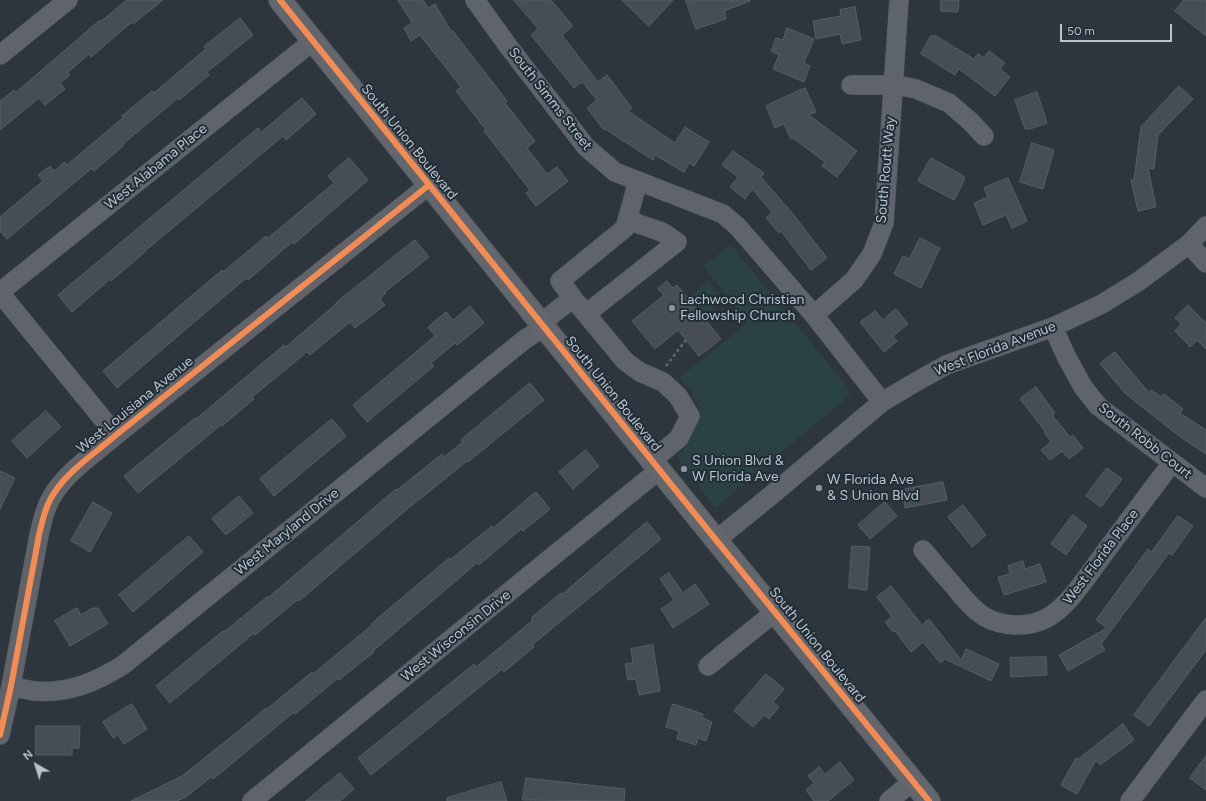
<!DOCTYPE html>
<style>
body{margin:0}
#map{position:relative;width:1206px;height:801px;overflow:hidden;background:#2e363d;font-family:Figtree,sans-serif}
canvas{display:block}
.north{position:absolute;left:16px;top:745px;width:40px;height:40px;-webkit-text-stroke:3px #212e38;paint-order:stroke;rotate:321deg;font-size:11px;font-weight:700;line-height:16px;text-align:center;color:#bac3cc}
.north::after{content:'';display:block;margin:auto;width:14px;height:18px;background:#bac3cc;clip-path:polygon(50% 0,100% 100%,50% 72%,0 100%)}
.scale{position:absolute;left:1060px;top:24px;width:112px;height:18px;box-sizing:border-box;border:2px solid #bac3cc;border-top:0;padding-left:5px;font-size:12px;line-height:14px;white-space:nowrap;color:#bac3cc;-webkit-text-stroke:3px #212e38;paint-order:stroke}
</style>
<div id="map">
<canvas width="1206" height="801"></canvas>
<div class="north">N</div>
<div class="scale">50 m</div>
</div>
<script>
const context = document.querySelector('canvas').getContext('2d');
context.lineJoin = 'round';
function fillPath(path, color) { context.fillStyle = color; context.fill(path, 'evenodd'); }
function trace(path, color, width, dash) { context.strokeStyle = color; context.lineWidth = width; context.lineCap = dash ? 'butt' : 'round'; context.setLineDash(dash || []); context.stroke(path); }
function write(font, color, halo, rows, align = 'center') {
  context.font = font + ' Figtree,sans-serif'; context.lineWidth = 4; context.setLineDash([]); context.textBaseline = 'middle'; context.strokeStyle = halo; context.fillStyle = color; for (const [text, x, y, turn = 0] of rows) {
    context.save(); context.translate(x, y); context.rotate((+turn || 0) * Math.PI / 180); context.textAlign = isNaN(turn) ? turn : align; if (halo) context.strokeText(text, 0, 0); context.fillText(text, 0, 0); context.restore();
  }
}
fillPath(new Path2D(`
 M731 245 846 385 850 395 715 508 677 457 688 443 697 425 700 409 690 389 679 378 748 323 703 266Z
 M708 281 724 300 705 315 689 297Z`), '#2b4243');
const building = new Path2D(`
 M127 0H163L133 24 132 22 91 57 89 54 67 73 70 75 60 83 65 89 45 105 39 98 0 130V101L14 90 15 93 100 20 101 21Z
 M398 0H423L428 8 435 4 451 31 452 30 476 61 507 101 505 103 535 141 527 148 547 174 557 167 568 181 536 206 526 193 530 190 484 131 486 130 456 91 461 87 420 35 411 41 404 28 412 23Z
 M514 0H551L573 26 562 35 598 82 607 75 632 108 628 111 675 143 685 127 709 142 694 166 689 163 684 172 655 155 653 160 605 129 604 130 587 108 597 100 582 82 574 88 531 35 538 29Z
 M622 0H673L649 26Z
 M686 0H750V1L724 11 726 19 696 29Z
 M941 0H959L958 12 941 11Z
 M1184 0H1206V36L1175 11Z
 M855 7 861 40 842 44 840 34 816 39 813 21 841 16 840 10Z
 M240 18 253 35 207 72 209 75 179 100 178 98 123 144 124 145 94 171 92 168 7 239 0 231V217L43 181 38 175 50 166 54 171 65 162 67 165 124 117 122 116 152 91 154 93 206 49 204 47Z
 M787 28 814 39 804 63 810 66 804 82 773 69 779 55 771 51 776 38 783 40Z
 M931 36H936L974 59 978 54 984 58 989 51 1005 63 1000 69 1010 77 995 96 959 69 955 75 921 54Z
 M1179 86 1193 99 1158 135 1154 169 1148 168 1156 207 1138 211 1131 180H1134L1141 127Z
 M805 88 816 112 809 115 857 151 837 177 822 166 825 162 793 138 791 139 784 124 775 128 766 106Z
 M1037 92 1047 123 1030 129H1025L1015 100Z
 M302 98 316 114 286 140 283 136 145 251V252L111 281 110 279 72 312 58 295 258 128 261 132Z
 M1032 143 1054 150 1043 189 1020 182Z
 M733 151 764 173 761 177 793 214 827 258 811 270 781 231 779 233 766 218 772 212 752 189 745 199 730 187 738 177 722 165Z
 M349 158 368 180 294 244 292 242 248 280 246 278 117 388 103 371 222 270 223 272 266 236 268 238 334 183 328 176Z
 M931 158 964 176V181L954 200 918 181Z
 M1008 178 1027 221 1012 228 1006 215 983 225 974 203 988 197 984 188Z
 M920 238 940 248 921 288 894 274 903 256 909 259Z
 M415 240 429 257 385 292 386 293 380 299 385 305 355 328 350 322 310 355 307 352 252 397 254 399 222 426 221 425 138 493 124 476 195 418 196 419 284 345 286 347 336 304V303Z
 M667 281 673 288 677 285 721 339 699 356 678 330 655 349 632 321 664 295 658 289Z
 M1188 305 1206 323V349L1197 340 1190 347 1175 331 1181 324 1175 318Z
 M470 306 484 323 457 345 455 343 431 363 434 366 367 422 353 405 435 336 428 327 446 312 453 320Z
 M896 309 908 324 893 336 897 341 884 352 860 322 875 311 883 320Z
 M1115 352 1149 393 1151 390 1162 397 1164 394 1183 409 1180 413 1206 430V454L1179 436 1126 394 1100 364Z
 M530 383 544 400 468 462 467 461 419 500V499L299 601 297 600 255 635 254 633 170 703 156 686 223 631 224 632 268 596 269 597 396 489 397 490 442 454 444 457 463 442 461 440Z
 M1036 387 1055 413 1052 415 1070 437 1073 435 1083 448 1069 459 1062 451 1050 460 1041 450 1051 442 1044 432 1045 431 1020 399Z
 M46 411 61 427 27 458 12 441Z
 M332 419 346 436 274 496 260 479Z
 M586 450 599 466 573 489 559 472Z
 M1107 468 1122 479 1101 507 1086 496Z
 M0 471 15 478 0 509Z
 M943 482 947 500 905 508 902 490Z
 M536 492 550 509 523 531 521 529 479 565 477 563 373 651 374 652 339 680 338 678 295 714 294 712 213 779 211 777 186 797 177 801H131L182 776 236 733 266 708 267 709 312 672 313 674 372 625 371 624 449 558 450 560 492 526 493 528Z
 M239 496 253 513 226 535 212 519Z
 M93 502 112 513 90 552 71 541Z
 M885 502 897 516 870 539 858 525Z
 M963 505 986 535 972 547 948 517Z
 M1073 515 1087 526 1066 555 1051 544Z
 M1178 516 1193 526 1172 555 1169 553 1101 644 1105 650 1068 671 1059 655 1107 628 1096 620 1148 549 1151 552Z
 M647 522 661 539 532 645 534 647 504 672 502 669 371 775 358 758 474 664 476 667 533 620 531 618 561 593 562 594Z
 M189 536 203 552 133 612 119 595Z
 M852 546 870 547 867 590 849 588Z
 M1023 561 1025 569 1040 564 1046 582 1004 595 998 577 1010 574 1008 566Z
 M669 573 683 593 695 584 709 604 673 628 661 609 674 600 660 579Z
 M891 586 922 625 929 619 961 660 966 649 999 664 991 681 945 659 940 663 923 642 911 652 895 631 893 632 885 622 892 617 877 597Z
 M77 608 81 615 93 608H98L108 624 70 646 55 621Z
 M1206 618V650L1149 726 1134 715Z
 M653 645 660 691 639 695 636 679 628 680 625 664 633 663 631 649Z
 M1046 657 1047 675 1011 677 1010 658Z
 M766 674 784 689 773 702 779 707 769 719 764 715 753 727 734 711Z
 M132 704 147 729 124 744 118 735 113 738 103 722Z
 M673 704 703 714 702 718 712 722 706 741 698 738 696 745 677 739 679 731 666 727Z
 M1123 724 1134 740 1100 765 1096 760 1077 794 1061 785 1076 758 1078 759Z
 M36 726H80L79 748H72V755H36Z
 M1206 756V790L1190 778Z
 M840 762 854 780 828 801H814L806 790 814 783 808 776 819 767 825 774Z
 M340 773 354 789 340 801H306Z
 M526 778 625 789 624 801 523 800Z
 M501 782 507 801H447V798Z`);
fillPath(building, '#464d53');
trace(building, '#575e64', 1);
const minor = new Path2D(`
 M475 0 508 46 586 147 615 172 723 214 738 227 814 315 882 402
 M0 55 68 0
 M851 85H892L907 87 916 89 949 103 971 122 984 136
 M1189 244 1206 263
 M0 292 313 41
 M0 293 116 435
 M578 304 586 314 677 242 662 232 627 220
 M586 314 625 361 640 372 663 382 678 396 690 416 679 438 652 461
 M814 315 854 280 872 254 884 223 899 0
 M541 323 573 298 560 281 625 228 638 181
 M1053 327 1066 356 1083 387 1098 406 1206 488
 M716 540 774 493 882 402 914 383 946 365 1053 327 1102 304 1139 281 1189 244 1206 226
 M923 550C933 562 943 574 953 585 962 596 972 609 985 617 1003 627 1028 628 1047 618 1068 607 1088 575 1103 555 1126 524 1149 493 1172 463
 M708 666 775 612
 M11 686C19 688 27 690 35 691 68 694 96 682 123 665L524 340 544 327
 M0 735 11 686 39 535C42 523 44 511 50 500 64 473 93 455 116 435L429 185
 M252 801 659 470
 M889 801 913 781
 M1130 801 1206 700`);
const major = new Path2D(`
 M280 0 716 540 929 801`);
trace(minor, '#4d5257', 20);
trace(major, '#4c5359', 24);
trace(new Path2D(`
 M666 366 686 340`), '#62686e', 2.5, [3, 3]);
trace(minor, '#5e646a', 19);
trace(major, '#61676c', 22);
trace(new Path2D(`
 M280 0 716 540 929 801
 M0 735 11 686 39 535C42 523 44 511 50 500 64 473 93 455 116 435L429 185`), '#f68b52', 6);
for (const [x, y, r, color] of [
 [672,308,4,"#89929a"],
 [684,469,4,"#89929a"],
 [819,488,4,"#89929a"]
]) { const dot = new Path2D(); dot.arc(x, y, r, 0, 2 * Math.PI); context.fillStyle = color; context.fill(dot); trace(dot, '#212e38', 1.5); }
write('14px', '#bac3cc', '#212e38', [
 ["South Simms Street",550,99,52],
 ["South Union Boulevard",409,142,51],
 ["West Alabama Place",156,167,-39],
 ["South Routt Way",886,170,-85],
 ["West Florida Avenue",995,349,-21],
 ["South Union Boulevard",613,394,51],
 ["West Louisiana Avenue",135,405,-39],
 ["South Robb Court",1145,441,38],
 ["West Maryland Drive",287,532,-39],
 ["West Florida Place",1101,557,-53],
 ["West Wisconsin Drive",456,636,-39],
 ["South Union Boulevard",817,645,51]
]);
write('14px', '#bac3cc', '#212e38', [
 ["Lachwood Christian",680,300],
 ["Fellowship Church",680,316],
 ["S Union Blvd &",692,461],
 ["W Florida Ave",692,477],
 ["W Florida Ave",827,480],
 ["& S Union Blvd",827,496]
], 'left');
</script>
